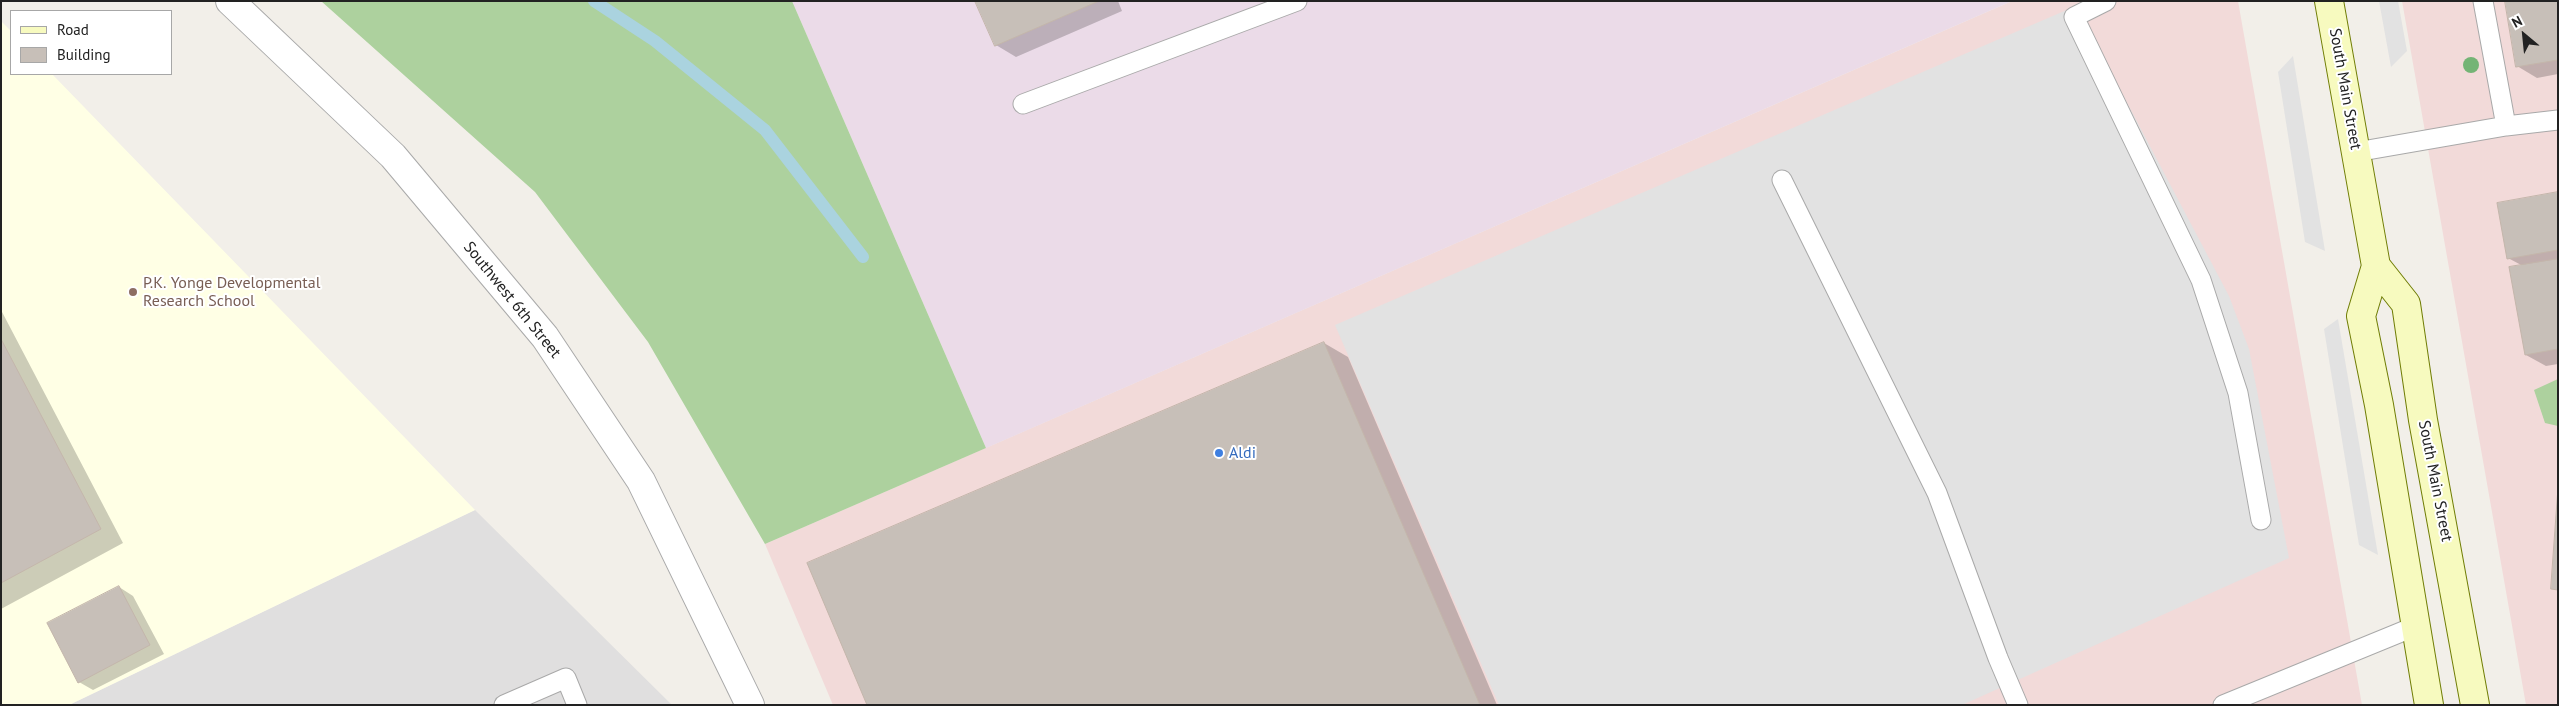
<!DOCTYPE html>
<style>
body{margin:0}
#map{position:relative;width:2559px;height:706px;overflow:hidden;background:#f2efe9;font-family:"PT Sans",sans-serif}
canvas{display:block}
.frame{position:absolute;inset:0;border:2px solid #222;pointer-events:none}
.legend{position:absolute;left:10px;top:10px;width:162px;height:65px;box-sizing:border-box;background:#fff;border:1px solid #a7a7a7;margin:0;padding:6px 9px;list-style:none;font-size:15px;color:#222}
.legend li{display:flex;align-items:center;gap:10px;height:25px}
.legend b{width:25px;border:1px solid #a7a7a7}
.north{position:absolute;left:2499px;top:10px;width:50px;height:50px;-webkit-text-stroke:4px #fff;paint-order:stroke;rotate:332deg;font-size:14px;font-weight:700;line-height:20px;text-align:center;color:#222}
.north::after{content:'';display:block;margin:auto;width:18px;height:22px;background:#222;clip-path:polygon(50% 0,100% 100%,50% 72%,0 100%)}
</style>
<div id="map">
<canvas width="2559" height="706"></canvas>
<div class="frame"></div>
<ul class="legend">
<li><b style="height:6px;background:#f7fabf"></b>Road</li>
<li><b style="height:14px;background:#c7bfb8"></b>Building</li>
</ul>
<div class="north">N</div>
</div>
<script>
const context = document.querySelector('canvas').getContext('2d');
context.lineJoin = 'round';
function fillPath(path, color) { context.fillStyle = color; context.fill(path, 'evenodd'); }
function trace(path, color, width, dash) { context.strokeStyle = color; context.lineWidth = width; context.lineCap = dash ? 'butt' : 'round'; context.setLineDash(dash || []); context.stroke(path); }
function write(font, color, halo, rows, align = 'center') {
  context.font = font + ' "PT Sans",sans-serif'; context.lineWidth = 4; context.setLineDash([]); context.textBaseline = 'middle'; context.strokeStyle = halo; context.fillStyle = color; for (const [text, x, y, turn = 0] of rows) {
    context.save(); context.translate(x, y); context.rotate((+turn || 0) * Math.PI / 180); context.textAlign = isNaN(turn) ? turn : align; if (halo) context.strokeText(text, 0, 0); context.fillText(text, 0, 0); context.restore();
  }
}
fillPath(new Path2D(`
 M475 510 672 705H69Z`), '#e0dfdf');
fillPath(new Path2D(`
 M2012 1H2238L2362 705H833L765 544Z
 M2402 1H2558V705H2526Z`), '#f2dad9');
fillPath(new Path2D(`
 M792 1H2012L986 448Z`), '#ebdbe8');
fillPath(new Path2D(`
 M1 21 11 31V74H52L475 510 69 705H1Z`), '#ffffe5');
fillPath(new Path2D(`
 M321 1H792L986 448 765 544 648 342 535 192Z
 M2558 379V426L2545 423 2534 390Z`), '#add19e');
fillPath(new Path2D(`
 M2379 1H2398L2407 51 2391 67Z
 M2076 6 2229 296 2249 349 2289 558 1962 705H1499L1335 325Z
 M2293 56 2325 251 2305 242 2278 72Z
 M2338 319 2378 555 2359 545 2324 329Z`), '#e2e2e2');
fillPath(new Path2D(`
 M977 1H1118L1122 11 1016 57 996 45Z
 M2558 1V74L2537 78 2517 66Z
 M2558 193V364L2546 366 2526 355 2523 266 2508 258Z
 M1 310 123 543 1 609Z
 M1324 343 1348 357 1497 705H869Z
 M119 587 133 596 164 654 93 690 79 682Z`), '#0003');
trace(new Path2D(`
 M594 1 655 41 765 130 863 257`), '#aad3df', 12);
const building = new Path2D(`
 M975 1H1099L995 46Z
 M2505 1H2558V60L2516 67Z
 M2558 192V250L2507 259 2497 203Z
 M2558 259V349L2525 355 2509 267Z
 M1 339 101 529 1 583Z
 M1324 342 1480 705H867L807 563Z
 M2558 488V590L2551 589Z
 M119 586 150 645 78 683 47 623Z`);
fillPath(building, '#c7bfb8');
trace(building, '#c4b6ab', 1);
const service = new Path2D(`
 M2106 1 2074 17 2201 280 2238 393 2261 520
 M2483 1 2506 126
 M1023 104 1297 1
 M2356 152 2506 126 2558 120
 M1782 180 1937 493 1998 658 2018 705
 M504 705 566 678 577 705
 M2223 705 2416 626`);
const tertiary = new Path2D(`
 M230 1 393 156 545 337 641 481 750 705`);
const secondary = new Path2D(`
 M2329 1 2376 266 2361 316 2379 405 2429 705
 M2376 266 2406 304 2423 420 2475 705`);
trace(service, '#a9a9a9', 21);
trace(tertiary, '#a9a9a9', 30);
trace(secondary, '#707d05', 30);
trace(service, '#fff', 19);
trace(tertiary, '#fff', 28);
trace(secondary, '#f7fabf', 28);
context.fillStyle = '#74b475';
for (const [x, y] of [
 [2471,65]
]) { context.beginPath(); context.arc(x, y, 8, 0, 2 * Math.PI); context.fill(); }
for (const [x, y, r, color] of [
 [133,292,5,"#8d6e63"],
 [1219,453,5,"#3f7fe0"]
]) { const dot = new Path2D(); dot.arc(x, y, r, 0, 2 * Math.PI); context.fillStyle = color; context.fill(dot); trace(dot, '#fff', 2); }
write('16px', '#222', '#fff', [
 ["South Main Street",2345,89,80],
 ["Southwest 6th Street",512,300,51],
 ["South Main Street",2435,481,79]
]);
write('16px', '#785e54', '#fff', [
 ["P.K. Yonge Developmental",143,283],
 ["Research School",143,301]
], 'left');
write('16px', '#366cbe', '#fff', [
 ["Aldi",1229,453]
], 'left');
</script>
